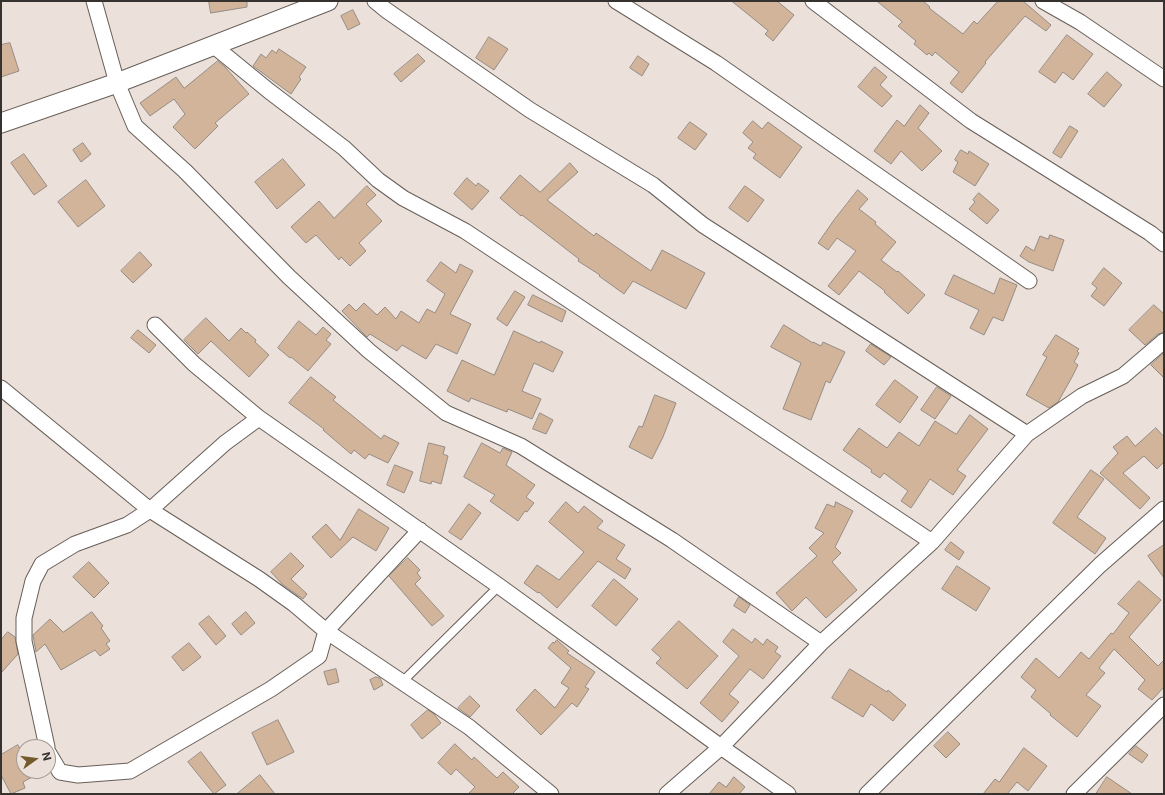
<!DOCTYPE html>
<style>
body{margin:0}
#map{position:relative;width:1165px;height:795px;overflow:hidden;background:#ece0da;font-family:Inter,sans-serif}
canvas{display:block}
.frame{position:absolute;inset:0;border:2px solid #36322f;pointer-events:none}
.north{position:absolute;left:16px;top:739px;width:40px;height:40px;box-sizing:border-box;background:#ece0da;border:1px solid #a39a96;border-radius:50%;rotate:76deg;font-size:11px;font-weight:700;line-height:16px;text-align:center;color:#36322f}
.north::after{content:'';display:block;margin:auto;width:14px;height:18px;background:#745b2c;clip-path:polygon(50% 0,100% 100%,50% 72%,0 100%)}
</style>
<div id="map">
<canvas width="1165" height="795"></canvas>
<div class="frame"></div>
<div class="north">N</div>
</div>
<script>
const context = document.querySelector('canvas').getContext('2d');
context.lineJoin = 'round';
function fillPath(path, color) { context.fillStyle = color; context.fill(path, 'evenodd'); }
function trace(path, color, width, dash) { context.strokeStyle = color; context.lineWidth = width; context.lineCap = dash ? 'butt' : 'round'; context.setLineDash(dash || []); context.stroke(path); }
const building = new Path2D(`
 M209 1H247V7L211 13Z
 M732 1H777L794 15 773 41 765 34 768 31Z
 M877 1H923L930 7 929 8 963 34 974 21 977 24 998 1H1023L1051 25 1046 31 1025 16 985 62 986 63 962 93 950 83 959 72 935 52 932 56 929 53 927 55 914 44 916 41 898 26 902 22Z
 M353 10 360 24 348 30 341 16Z
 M1067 35 1093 54 1073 80 1063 72 1055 83 1039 72Z
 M489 37 508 49 494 70 476 58Z
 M10 43 19 71 1 77V45Z
 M279 49 306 67 299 77 301 79 291 94 253 66 261 54 266 58 272 50 276 53Z
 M418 54 425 61 401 82 394 74Z
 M638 56 649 64 642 76 630 68Z
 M218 61 225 67 249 94 215 123 218 126 195 149 173 127 185 114 174 99 150 116 140 103 176 77 184 88Z
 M875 67 887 77 880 85 892 96 882 107 858 87Z
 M1107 72 1122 85 1104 107 1088 94Z
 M920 105 929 113 918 128 942 151 922 171 901 151 891 164 874 151 897 120 904 126Z
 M753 121 762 129 768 122 802 147 780 178 753 158 756 154 748 148 753 142 743 133Z
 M690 122 707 134 695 150 678 138Z
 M1070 126 1078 131 1061 158 1053 153Z
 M83 143 91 154 81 162 73 150Z
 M961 150 968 154 969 151 989 164 975 186 953 172 958 162 955 160Z
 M24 154 47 186 34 195 11 163Z
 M283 159 305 185 277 209 255 182Z
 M570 163 578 172 547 200 594 236 596 233 651 271 662 250 705 273 686 309 633 281 624 294 599 276 600 275 578 261 579 259 522 215 521 216 500 198 520 175 540 192Z
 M467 178 476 186 478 183 489 191 472 210 454 194Z
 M86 180 105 206 78 227 58 202Z
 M367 186 376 195 366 204 382 221 359 243 366 251 350 266 341 257 339 260 316 235 306 243 291 227 319 201 334 218Z
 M745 186 764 200 748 222 729 208Z
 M858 190 868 199 859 209 876 222 875 224 896 242 881 260 897 272 898 271 925 295 908 314 884 292 885 291 859 271 839 295 828 286 856 251 837 238 828 250 818 243 834 220Z
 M979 193 999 210 987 224 969 209 975 202 973 200Z
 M1050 235 1064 240 1053 271 1029 262 1020 256 1026 246 1034 251 1040 236 1048 239Z
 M140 252 152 265 133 283 121 271Z
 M441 262 456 273 460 264 473 271 450 314 471 324 457 354 436 344 426 359 402 345 397 351 370 334 367 337 342 311 349 304 356 311 364 303 377 315 385 307 396 319 401 311 419 323 427 309 435 313 445 294 427 281Z
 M1104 268 1122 283 1104 306 1091 296 1097 288 1092 284Z
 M954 275 994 294 1000 278 1017 285 1003 321 993 317 984 335 970 328 979 310 945 294Z
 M515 291 525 297 507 326 497 319Z
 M533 295 566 311 562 322 528 305Z
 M1154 305 1164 314V332L1158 334 1145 345 1129 330Z
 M206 318 229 341 241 328 246 333 247 332 256 340 255 342 269 355 249 377 211 341 198 354 184 340Z
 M299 321 316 335 323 327 331 334 326 340 331 344 308 371 291 357 290 358 278 348Z
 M784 325 813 343V342L821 346 823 342 845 352 830 383 826 381 811 420 783 409 801 363 771 347Z
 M138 330 156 345 149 353 131 338Z
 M514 331 540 343 541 341 563 352 553 372 534 363 522 391 541 399 532 419 508 409 507 412 471 398 469 402 447 391 462 360 494 375Z
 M1056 335 1079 349 1077 351 1079 353 1074 362 1078 365 1072 377 1058 402 1049 408 1026 395 1047 357 1043 355Z
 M871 344 891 357 884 365 866 351Z
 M1164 353V378L1151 365Z
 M311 377 336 397 333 400 381 439 384 435 399 443 388 463 369 454 365 459 354 450 351 454 323 430 324 429 289 403Z
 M895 380 918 397 900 423 876 405Z
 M937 387 951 396 935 419 921 410Z
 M655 395 676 403 663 437 652 459 629 447 639 426 642 427Z
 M540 413 553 420 546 434 533 429Z
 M970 415 988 429 957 470 966 476 953 495 930 479 911 508 901 501 908 491 884 473 880 478 871 472 872 470 843 450 859 428 887 448 899 432 919 446 935 421 956 434Z
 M1156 428 1164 437V462L1157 469 1144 456 1123 473 1150 498 1140 509 1100 473 1118 453 1113 447 1127 436 1135 446Z
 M429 443 445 447 443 454 448 456 441 484 432 481 431 484 420 481Z
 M482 443 500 453 503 448 512 452 506 465 535 485 526 497 534 503 527 512 525 511 518 521 490 501 495 495 464 477Z
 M395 465 413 472 404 493 387 485Z
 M1091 470 1104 479 1077 517 1106 538 1095 554 1053 523Z
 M566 502 578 513 584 506 603 521 597 528 625 545 616 559 631 569 625 579 598 561 557 608 539 592 538 593 524 583 537 565 559 580 584 552 549 522Z
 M836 502 853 511 835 547 841 553 832 562 857 590 826 618 806 597 792 611 776 593 817 556 809 548 824 533 815 528 827 504 834 507Z
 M469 504 481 513 461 540 449 532Z
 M359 509 389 528 376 551 353 537 331 558 312 537 326 524 340 540Z
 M951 542 964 552 959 560 945 550Z
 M1164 545V578L1148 556Z
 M291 553 304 566 291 579 307 594 303 599 282 584 271 572Z
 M408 558 420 570 417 573 421 578 415 584 444 616 432 626 389 576Z
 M89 562 109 583 94 598 73 577Z
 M957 566 990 588 976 611 942 589Z
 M614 579 638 599 616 626 592 606Z
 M1139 581 1161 600 1129 637 1158 666 1164 660V687L1152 700 1138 689 1145 680 1114 649 1099 668 1105 673 1086 695 1101 706 1077 737 1050 715 1051 714 1031 697 1036 690 1021 677 1036 658 1059 678 1081 652 1089 659 1111 633 1113 634 1129 613 1118 604Z
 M739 597 750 605 745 613 734 606Z
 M92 612 103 626 101 628 110 641 106 644 110 649 100 656 95 650 61 670 45 644 36 652 33 635 50 619 63 632Z
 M246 612 255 623 241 635 232 624Z
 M209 616 226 636 216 645 199 624Z
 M679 621 718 656 687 689 656 663 661 658 652 650Z
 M733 629 752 643 755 638 763 645 767 639 778 647 775 652 781 656 763 679 750 669 729 694 739 702 722 722 700 703 739 656 723 642Z
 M8 632 15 637 18 654 1 673V640Z
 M557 640 569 651 567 653 595 672 585 687 589 689 577 707 572 703 541 735 516 710 535 689 555 708 569 688 561 683 571 668 548 648 553 642 554 643Z
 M189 643 201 657 183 671 172 657Z
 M336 669 339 682 328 685 324 672Z
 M850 669 887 692 888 690 906 705 893 721 871 704 863 717 832 698Z
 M376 677 380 678 383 685 374 690 370 680Z
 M470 696 480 706 470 717 458 708Z
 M428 710 433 713 441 723 422 739 411 725Z
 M278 720 294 752 267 765 252 733Z
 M948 732 960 744 946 758 934 746Z
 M455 744 472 760 474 757 497 778 503 772 519 787 512 794H468L475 787 456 769 451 775 438 763Z
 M18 745 24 756V771H43L23 782 25 788 11 794 1 775V755Z
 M1136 746 1148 755 1142 763 1129 754Z
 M1024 748 1047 766 1028 791 1017 782 1007 794H983L995 779 999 782Z
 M201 752 226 785 214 794 188 762Z
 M260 775 275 794H237Z
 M734 777 745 787 739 794H709L719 782 726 787Z
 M1107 777 1132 794H1096Z`);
fillPath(building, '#d1b499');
trace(building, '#958c85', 1);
const service = new Path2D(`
 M402 682 499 586`);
const minor = new Path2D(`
 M94 1 117 83 135 126 185 171 289 277 369 351 446 413 521 446 672 540 821 643
 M375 1 386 10 530 110 653 185 703 225 1027 434
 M616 1 716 63 1029 281
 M813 1 971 121 1150 233 1164 244
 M1043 1 1080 22 1164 79
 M214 46 269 91 344 148 378 180 403 198 465 231 932 542
 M155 325 194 364 259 418 499 586 721 747 788 794
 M1 388 150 510 259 579 294 604 326 631 469 727 551 794
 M47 747 24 641V618L33 581 42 564 75 544 127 525 150 510 225 443 259 418
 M48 752 60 772 78 775 130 771 271 689 319 656 326 631 420 530
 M667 794 721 747 821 643 932 542 1027 434 1082 396 1123 376 1164 341
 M867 794 1100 565 1164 509
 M1074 794 1164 705`);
const tertiary = new Path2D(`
 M1 123 117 83 328 1`);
trace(service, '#675e58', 10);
trace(minor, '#675e58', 17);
trace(tertiary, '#675e58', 21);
trace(service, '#fff', 8);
trace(minor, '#fff', 15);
trace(tertiary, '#fff', 19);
</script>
